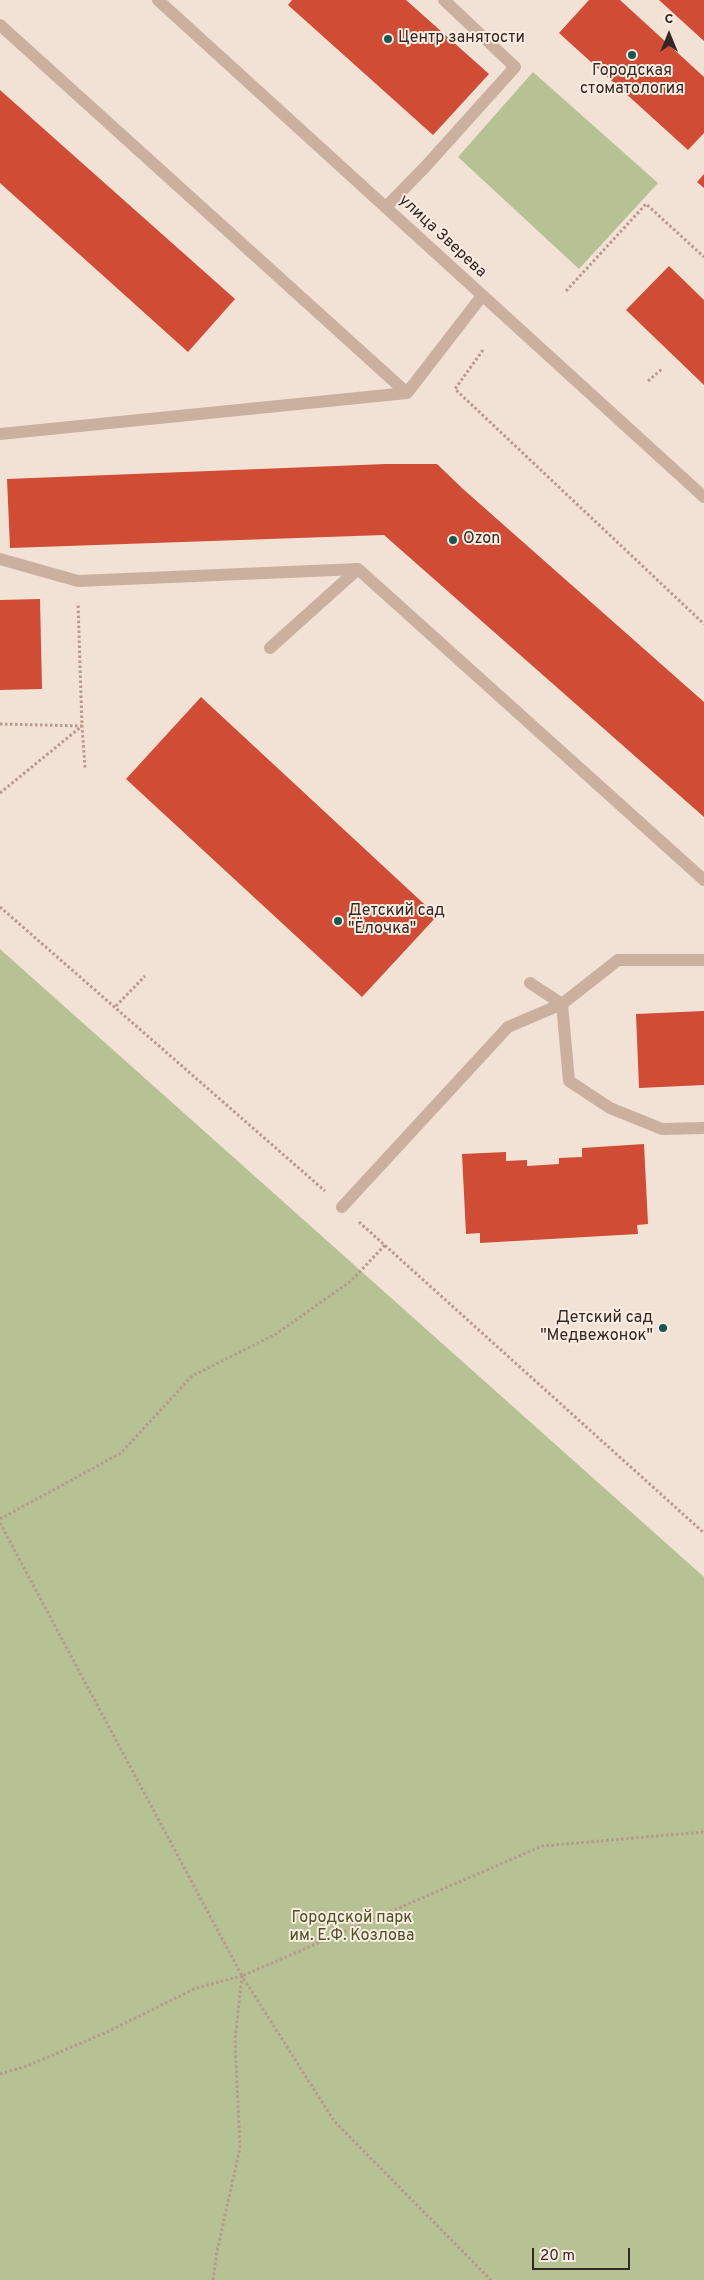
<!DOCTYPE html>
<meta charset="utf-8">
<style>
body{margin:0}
#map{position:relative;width:704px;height:2280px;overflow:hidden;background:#f2e2d5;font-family:Overpass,sans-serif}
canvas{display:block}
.north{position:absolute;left:644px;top:10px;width:50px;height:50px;-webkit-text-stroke:4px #faece1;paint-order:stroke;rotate:0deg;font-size:14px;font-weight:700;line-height:20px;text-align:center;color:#342824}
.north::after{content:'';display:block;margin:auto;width:18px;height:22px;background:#342824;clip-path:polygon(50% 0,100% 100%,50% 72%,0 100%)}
.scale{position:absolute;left:532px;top:2248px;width:98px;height:22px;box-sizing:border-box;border:2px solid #342824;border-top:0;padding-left:6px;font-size:15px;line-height:18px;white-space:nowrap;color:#342824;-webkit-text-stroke:4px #faece1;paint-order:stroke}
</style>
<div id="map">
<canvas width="704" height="2280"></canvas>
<div class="north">С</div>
<div class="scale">20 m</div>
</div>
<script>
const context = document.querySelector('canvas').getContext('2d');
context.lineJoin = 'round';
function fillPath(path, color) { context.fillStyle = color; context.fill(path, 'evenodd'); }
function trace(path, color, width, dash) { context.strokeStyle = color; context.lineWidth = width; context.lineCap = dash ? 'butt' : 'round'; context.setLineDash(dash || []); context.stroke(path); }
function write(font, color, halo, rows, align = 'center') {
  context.font = font + ' Overpass,sans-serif'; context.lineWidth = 4; context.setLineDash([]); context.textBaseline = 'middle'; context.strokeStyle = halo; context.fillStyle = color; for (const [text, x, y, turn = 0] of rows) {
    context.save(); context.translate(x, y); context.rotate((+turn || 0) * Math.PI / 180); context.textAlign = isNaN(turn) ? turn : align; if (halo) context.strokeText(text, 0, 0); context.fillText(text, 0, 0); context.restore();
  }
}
fillPath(new Path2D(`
 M533 72 658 183 579 269 458 157Z
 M0 949 704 1577V2280H0Z`), '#b7c294');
fillPath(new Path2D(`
 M292 0H406L489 74 433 135 288 5Z
 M589 0H620L704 77V133L688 150 559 33Z
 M659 0H704V41Z
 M0 90 235 299 188 352 0 183Z
 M704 174V188L697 182Z
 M669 266 704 300V385L626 310Z
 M386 464H437L463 489 704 702V817L384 535 10 548 7 479Z
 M40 599 42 689 0 690V600Z
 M201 697 437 916 362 997 126 779Z
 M704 1011V1085L639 1088 636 1014Z
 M644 1144 648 1224 637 1225 638 1234 480 1243V1233L466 1234 462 1154 506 1152V1161L527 1160V1166L559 1164V1158L582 1157V1148Z`), '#d04c35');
trace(new Path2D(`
 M566 291 646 204 704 257
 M483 350 455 389 704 624
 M648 381 663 368
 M0 724 82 726 78 603
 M0 793 82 726 85 768
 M0 907 325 1191
 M116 1006 145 976
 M359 1222 704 1533
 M0 1519 121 1453 192 1376 276 1334 351 1281 385 1245
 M0 1523 242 1976 542 1846 704 1832
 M0 2074 27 2066 107 2032 196 1988 242 1976 334 2121 491 2280
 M213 2280 217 2251 240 2148 235 2040 242 1976`), '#b7998b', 3, [2.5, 2.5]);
trace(new Path2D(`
 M0 25 407 393 482 296
 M386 207 426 166 515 67 444 0
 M0 434 407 393
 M0 559 78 581 358 569 704 880
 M270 648 358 569
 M704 960H618L562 1004 569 1081 610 1108 662 1129 704 1128
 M342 1207 508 1027 562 1004 530 983`), '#cbb0a0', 12);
trace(new Path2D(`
 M158 0 704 497`), '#cbb0a0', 12);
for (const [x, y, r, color] of [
 [388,39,5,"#175856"],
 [632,55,5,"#175856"],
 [453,540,5,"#175856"],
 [338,921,5,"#175856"],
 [663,1328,5,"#175856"]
]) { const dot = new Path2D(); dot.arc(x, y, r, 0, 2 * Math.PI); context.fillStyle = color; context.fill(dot); trace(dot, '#faece1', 2); }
write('16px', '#342824', '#faece1', [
 ["Центр занятости",398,39],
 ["Городская",632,72,"center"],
 ["стоматология",632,90,"center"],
 ["Ozon",463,540],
 ["Детский сад",348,912],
 ["\"Ёлочка\"",348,930],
 ["Детский сад",653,1319,"right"],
 ["\"Медвежонок\"",653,1337,"right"]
], 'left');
write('16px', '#342824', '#faece1', [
 ["улица Зверева",442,237,43]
]);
write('16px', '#485426', '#faece1', [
 ["Городской парк",352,1919],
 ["им. Е.Ф. Козлова",352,1937]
]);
</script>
